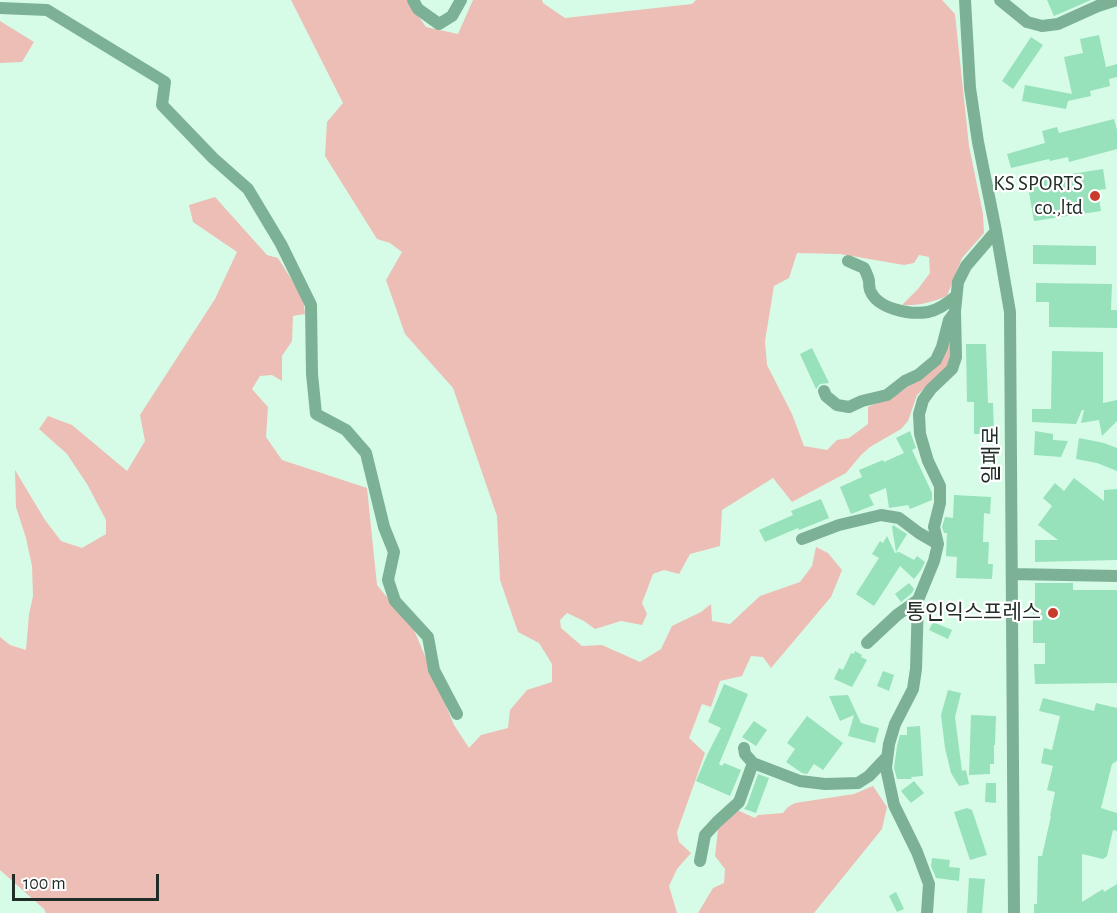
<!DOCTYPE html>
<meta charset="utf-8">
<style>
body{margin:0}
#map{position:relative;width:1117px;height:913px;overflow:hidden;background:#d6fce7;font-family:"Alegreya Sans",sans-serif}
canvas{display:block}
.scale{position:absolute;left:12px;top:874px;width:147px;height:27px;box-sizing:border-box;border:3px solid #202e27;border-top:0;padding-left:8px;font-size:18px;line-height:21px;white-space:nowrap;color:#202e27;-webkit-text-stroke:4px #fff;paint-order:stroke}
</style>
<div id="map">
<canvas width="1117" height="913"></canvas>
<div class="scale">100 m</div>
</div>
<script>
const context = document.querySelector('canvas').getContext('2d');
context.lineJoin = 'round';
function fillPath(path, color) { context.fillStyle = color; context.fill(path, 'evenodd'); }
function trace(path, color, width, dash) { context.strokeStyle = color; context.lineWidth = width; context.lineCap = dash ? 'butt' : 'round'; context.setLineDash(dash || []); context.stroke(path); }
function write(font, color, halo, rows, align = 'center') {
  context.font = font + ' "Alegreya Sans","Noto Sans KR",sans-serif'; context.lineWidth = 4.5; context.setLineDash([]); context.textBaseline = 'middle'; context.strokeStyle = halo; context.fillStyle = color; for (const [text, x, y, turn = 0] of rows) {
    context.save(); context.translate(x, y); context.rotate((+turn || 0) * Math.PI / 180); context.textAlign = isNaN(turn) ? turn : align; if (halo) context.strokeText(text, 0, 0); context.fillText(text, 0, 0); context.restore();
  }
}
fillPath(new Path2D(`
 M291 0H407L426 27 458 34 473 0H542L543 3 565 18 692 4 696 0H942L955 14 969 146 983 214 984 233 962 258 947 296C932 302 919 306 902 305L918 289 930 273 929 257 919 255 914 263 904 265 840 254 797 253 789 278 774 286 765 341 767 365 792 414 804 446 827 450 837 440 849 438 868 424V407L902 391 942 361 951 324V355L946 368 917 395 908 421 901 429 870 447 861 455 846 473 792 502 773 478 722 510 720 546 690 554 679 574 664 570 653 574 642 603 647 614 642 625 621 621 595 629 584 621 567 613 560 620 561 628 582 646 602 645 640 662 661 649 672 626 701 612 711 604 712 621 730 624 760 596 800 582 812 566 816 547 828 553 842 570 831 597 771 668 763 657 751 656 742 676 720 681 711 707 702 704 689 738 705 753 677 832 679 842 691 853 677 869 669 886 677 913H46L44 909 0 870V637L10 645 26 650 29 614 33 596 32 566 26 538 16 507 15 470 45 520 61 541 82 548 106 534V520L87 484 67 454 39 429 48 416 72 425 127 471 145 441 140 415 215 299 237 252 193 222 189 205 215 197 267 255 278 258 303 298 305 314 293 316 292 341 282 356V381L272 375 260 376 252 389 268 407 266 437 282 460 367 488 377 585 414 630 454 725 469 748 481 735 508 728 510 710 527 690 552 682V664L539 643 518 632 500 580 497 516 453 388 405 334 386 280 402 252 390 243 377 239 325 156 327 122 343 103Z
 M0 21 34 42 22 62 0 63Z
 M873 786 887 807 882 829 814 913H698L713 888 724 883 725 869 715 856 718 829 737 810 755 818 758 815 783 813 788 807 795 803 854 794Z`), '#edbeb6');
fillPath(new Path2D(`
 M1047 0H1091L1054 16Z
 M1099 35 1106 67 1117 64V77L1109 79 1110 86 1090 91 1091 96 1068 101 1066 109 1022 101 1025 85 1072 94 1064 57 1083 53 1080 39Z
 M1031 37 1043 45 1013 89 1002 81Z
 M1114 119 1117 130V149L1069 162 1068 157 1050 161 1049 159 1011 168 1007 154 1045 143 1042 131 1057 127 1059 133Z
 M1103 169 1106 189 1098 190 1101 211 1034 221 1027 181Z
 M1033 245 1096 246V265L1033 264Z
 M1036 283 1112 284 1111 310H1117V328L1049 327V302H1036Z
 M966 344H986L988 403H993L994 434H974V402H967Z
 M812 348 829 383 820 384 816 389 800 354Z
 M1052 351 1103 352V403L1117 400V421L1102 436 1099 420 1081 423 1084 410H1082L1076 424 1032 422V409H1051Z
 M910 431 916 448 912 450 932 493V500L910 509 908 505 889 508 886 488 869 495 874 505 851 514 840 487 862 477 859 470 883 460 884 462 904 453 896 438Z
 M1035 431 1053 434V440L1068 441 1061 457 1034 455Z
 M1079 438 1104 443 1117 448V471L1097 463 1076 459Z
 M1074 478 1104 501V490L1117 489V560L1035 562V540H1058L1038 525 1052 506 1043 498 1055 483 1064 491Z
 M954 495 991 497 990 514 984 513 983 542H989L988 564H993L992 579 956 578 957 557 946 556 947 533H944L942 527 945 517 953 518Z
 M821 499 829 518 799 530 798 528 765 542 759 530 793 515 791 511Z
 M893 525 907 534 896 552 892 527Z
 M887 536 895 553 899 552 914 560 917 556 925 562 921 570 914 579 900 566 874 606 856 594 879 558 872 554 880 541 883 543Z
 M909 583 914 589 912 593 901 602 895 594Z
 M1035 583H1073V590H1117V683L1035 684 1034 664H1045V643H1033V602H1035Z
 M933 622 952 630 948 639 929 630Z
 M855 651 862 655 861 657 867 660 852 687 834 679 839 668 843 670 851 653 854 654Z
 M883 671 894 675 889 691 877 686Z
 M724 684 748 694 719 764 722 766 724 763 741 770 730 796 696 781 708 753 721 728 708 722Z
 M948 690 961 693 955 717 962 771 966 770 969 784 959 786 951 773 945 748 941 715Z
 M848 695 861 723 879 728 875 743 848 736 854 715 840 721 829 696Z
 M1043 698 1094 711 1096 703 1117 708V761L1112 764 1101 808 1117 813V831L1113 830 1107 856 1103 859 1082 854V902L1103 889 1104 892 1117 884V913H1034V904H1037L1038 856H1042L1051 816H1050L1055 792 1047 790 1053 766 1041 763 1044 748 1052 750 1060 716 1039 711Z
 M971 715 996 716 995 745H994V764H990V774L969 775Z
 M807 716 843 743 823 770 814 764 807 774 802 773 786 762 795 749 787 743Z
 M754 721 767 730 756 746 742 737Z
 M920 726 923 776 911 777 912 779H897L894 768 897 746 900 735H907V727Z
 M758 774 769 778 756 813 744 809 747 805Z
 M914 781 924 793 911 803 901 791Z
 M986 783H996V803L985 802Z
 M967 808 972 810 987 855 970 860 954 812Z
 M932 858 950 860 949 867 960 868 959 881 936 878 931 866Z
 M969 878 985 879 982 913H967Z
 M896 892 904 909 897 912 889 896Z`), '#97e1bb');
trace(new Path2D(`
 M413 0 418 9 439 24 452 16 461 0
 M965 0 970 88 978 142 996 231 1010 312 1014 913
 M1000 0 1027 22 1042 26 1058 24 1098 6 1117 0
 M0 8 47 10 165 82 162 105 213 158 248 189 281 244 311 305 312 374 316 414 346 430 366 453 384 527 394 552 388 580 395 601 428 637 434 670 457 714
 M848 261 864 268C866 272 868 276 869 281 869 284 869 287 870 290 877 309 910 315 928 312 939 310 948 303 956 296
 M824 391 826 396 837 405 849 407 862 401 887 395 905 381 918 375 936 360 942 347 949 320 955 312
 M802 539 839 525 881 515 899 518 919 533 938 544
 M1012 574 1117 576
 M867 643 897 615 918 600
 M744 748 745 754 753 763
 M700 861 705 835 717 822 739 802 753 763 800 781 825 784 858 783 869 776 887 757
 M927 913 929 884 917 852 894 805 886 768 889 744 895 724 913 689 916 669 918 600 934 561 938 544 934 527 940 503V486L928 461 920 434 919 414 923 400 931 389 952 369 956 357 955 311 958 282 966 266 996 231`), '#7db196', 12);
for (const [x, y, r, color] of [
 [1095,196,6,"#c83b2d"],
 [1053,613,6,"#c83b2d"]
]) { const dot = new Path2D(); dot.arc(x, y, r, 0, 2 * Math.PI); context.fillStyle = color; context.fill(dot); trace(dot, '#fff', 2); }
write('21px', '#202e27', '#fff', [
 ["KS SPORTS",1083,184],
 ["co.,ltd",1083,208],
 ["통인익스프레스",1041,613]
], 'right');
write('21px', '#202e27', '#fff', [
 ["일패로",992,455,-90]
]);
</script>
